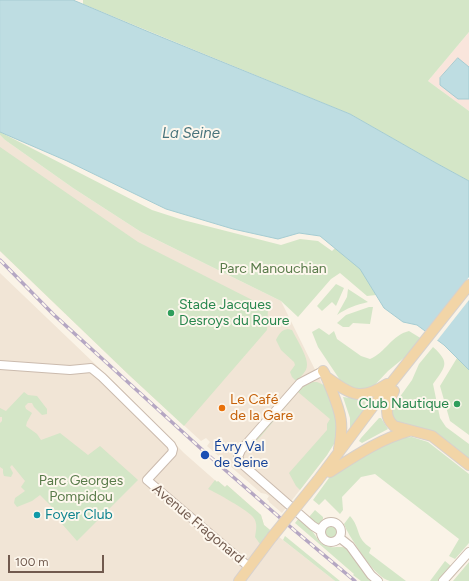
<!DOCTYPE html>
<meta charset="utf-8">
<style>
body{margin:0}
#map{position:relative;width:469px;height:581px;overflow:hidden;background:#faf3e7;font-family:Figtree,sans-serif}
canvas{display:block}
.scale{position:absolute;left:8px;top:555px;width:96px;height:18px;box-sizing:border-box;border:2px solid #715a4e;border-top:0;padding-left:5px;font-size:12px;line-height:14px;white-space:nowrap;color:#715a4e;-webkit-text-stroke:3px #fdf7ed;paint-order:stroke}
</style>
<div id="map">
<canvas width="469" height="581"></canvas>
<div class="scale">100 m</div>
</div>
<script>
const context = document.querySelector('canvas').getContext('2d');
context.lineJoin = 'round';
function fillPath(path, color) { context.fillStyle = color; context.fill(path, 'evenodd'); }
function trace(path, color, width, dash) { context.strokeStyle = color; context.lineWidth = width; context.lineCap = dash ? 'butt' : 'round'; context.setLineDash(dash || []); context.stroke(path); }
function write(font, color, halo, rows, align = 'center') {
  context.font = font + ' Figtree,sans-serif'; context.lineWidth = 4; context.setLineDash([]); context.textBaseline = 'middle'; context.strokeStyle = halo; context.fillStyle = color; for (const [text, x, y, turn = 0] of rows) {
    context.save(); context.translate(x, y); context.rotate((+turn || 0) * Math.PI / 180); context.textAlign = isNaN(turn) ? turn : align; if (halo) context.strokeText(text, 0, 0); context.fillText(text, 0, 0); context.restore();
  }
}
fillPath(new Path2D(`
 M0 135 5 140 73 188 141 232 281 301 335 410 332 443 327 455 282 513 269 502V501L267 499 269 496 266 494 261 493 207 446 210 442 206 438 201 441 129 375 0 251Z
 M0 273 118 386 184 453 217 482 218 481 225 487 227 485 261 515 264 525 335 581H0Z`), '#f1e5d6');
fillPath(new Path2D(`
 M469 32V111L428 81Z`), '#f9e5dc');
fillPath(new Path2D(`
 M83 0H469V32L428 81 469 111V181L436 163 350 114 83 4Z
 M0 132 152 210 183 220 281 245 300 239 318 241 332 251 335 248 361 269 376 295 367 296 340 273 331 279 298 317 281 301 141 232 73 188 5 140 0 135Z
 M0 147 138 242 268 308 267 330 184 426 129 375 0 251Z
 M336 284 344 288 336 306 332 302 322 311 317 306Z
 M348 289 368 302C356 305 347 308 337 315L347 297Z
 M369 307H373L370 324 353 323 349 327H343L337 323 346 315Z
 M319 328 329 335 334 331 337 339 361 356 370 359C385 353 392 335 409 331L422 339 411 352 388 371 371 389 355 390 340 380 318 347 312 332Z
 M288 329 292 330C296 338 308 357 307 365 307 372 300 377 296 381L292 377 290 372 295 365 294 362 281 350 276 340C279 334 281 330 288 329Z
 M433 347C451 363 445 367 433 384L440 418 446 427 469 444V460C459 452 445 438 434 432 421 425 405 428 392 419L391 410 394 405 412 380 419 364Z
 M457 358 469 370V435L450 421 440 386Z
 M313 382H317L324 385 334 400 339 424 334 444 327 455 300 490 296 486 289 473 327 430V424L330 419 298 392 256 442 261 447 257 452 251 446 302 387Z
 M24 392 28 395 37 396 47 409V414L42 415 34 407 32 403H28L25 406 26 409 32 413 27 422 26 426 37 434 41 440 60 433 88 455 100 446 138 480 77 541 55 516 57 512 40 495 32 501 17 507 14 503 15 498 25 491 21 487 25 481 12 465 10 467 13 473 11 477 4 476 3 473V469L0 467V423L2 421V417H0V408L6 411Z
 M375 396 350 430V418L343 397 359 399Z
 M379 418H381L388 429 362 443 359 441 361 438Z
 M412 437 428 442 469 474V543L455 559 449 556 459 539 375 474 361 477 342 497 343 510 340 514 325 499 319 505 313 500 329 478 335 472 397 438Z
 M215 480 217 482 218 481 225 487 227 485 261 515 264 525 270 530 260 544 255 537C256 530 258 523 253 517 249 511 215 492 208 489Z
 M315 510 323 517V519L320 524H316L309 517Z
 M350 516C361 528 355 538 371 548L369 553 406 581C401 581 395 581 390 581 375 578 354 543 346 529L344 524Z
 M299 518C304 522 308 526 312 531 317 537 319 544 327 546 334 549 341 545 348 549 355 554 363 573 371 581H361L353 575 354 574 295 523Z
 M324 532a7 7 0 1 1 14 0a7 7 0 1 1-14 0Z
 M285 536 340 581H335L283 540Z
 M445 561 451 566 438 581H430Z
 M469 562V581H453Z`), '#d4e6c7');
const water = new Path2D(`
 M0 0H73L149 32 350 114 436 163 469 181V370L444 345 417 325 403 322 384 308 360 269 320 236 299 233 278 239 233 229 166 209 67 161 0 132Z
 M458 58 469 67V99H458L440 85V78Z`);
fillPath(water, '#bedde2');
trace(water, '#a5ccd2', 1);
fillPath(new Path2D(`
 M469 277V300L436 342 425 334Z`), '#faf3e7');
const minor = new Path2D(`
 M0 365 70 370 91 368 102 377 171 445 173 449 172 453 147 480 249 567
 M321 532a10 10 0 1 1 20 0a10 10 0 1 1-20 0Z
 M321 531 313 526 241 463 238 457 241 450 300 383 323 371
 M340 538 350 546 371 575 378 581
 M443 581 469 552`);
const major = new Path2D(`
 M323 371C327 377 329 384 332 391 341 414 344 424 339 449
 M328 378C351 395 361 401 387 384
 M394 391C388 404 382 415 394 426L432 436 469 465
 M330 472C355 456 380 439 409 431
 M318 480 377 401 469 285
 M239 581 272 537`);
trace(minor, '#cbbbae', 10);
trace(major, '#d7d1cd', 12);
trace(minor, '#fff', 8);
trace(major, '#f2d5a7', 10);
const rail = new Path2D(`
 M0 260 53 314 208 455 294 530 355 581`);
trace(rail, '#b5a7c3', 3.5);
trace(rail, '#fdf7ed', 2, [6]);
const majorBridge = new Path2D(`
 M272 537 318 480`);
trace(majorBridge, '#d7d1cd', 12, []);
trace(majorBridge, '#f2d5a7', 10);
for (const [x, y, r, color] of [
 [171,313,4,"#2e9e5b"],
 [457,404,4,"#2e9e5b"],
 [222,408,4,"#e8710a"],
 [205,455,5,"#1a4fb4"],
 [37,515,4,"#0f9aa8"]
]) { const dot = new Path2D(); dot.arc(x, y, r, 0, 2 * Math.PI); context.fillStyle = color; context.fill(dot); trace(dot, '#fdf7ed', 1.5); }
write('14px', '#597b4a', '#fdf7ed', [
 ["Parc Manouchian",273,269],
 ["Parc Georges",81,481],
 ["Pompidou",81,497]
]);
write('14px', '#27864d', '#fdf7ed', [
 ["Stade Jacques",179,305],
 ["Desroys du Roure",179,321],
 ["Club Nautique",449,404,"right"]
], 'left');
write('14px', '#c56008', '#fdf7ed', [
 ["Le Café",230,400],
 ["de la Gare",230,416]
], 'left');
write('14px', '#164399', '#fdf7ed', [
 ["Évry Val",214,447],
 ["de Seine",214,463]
], 'left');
write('14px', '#0d838f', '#fdf7ed', [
 ["Foyer Club",45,515]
], 'left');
write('14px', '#715a4e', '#fdf7ed', [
 ["Avenue Fragonard",198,524,40]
]);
write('italic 15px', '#47737b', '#fdf7ed', [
 ["La Seine",191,134]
]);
</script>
